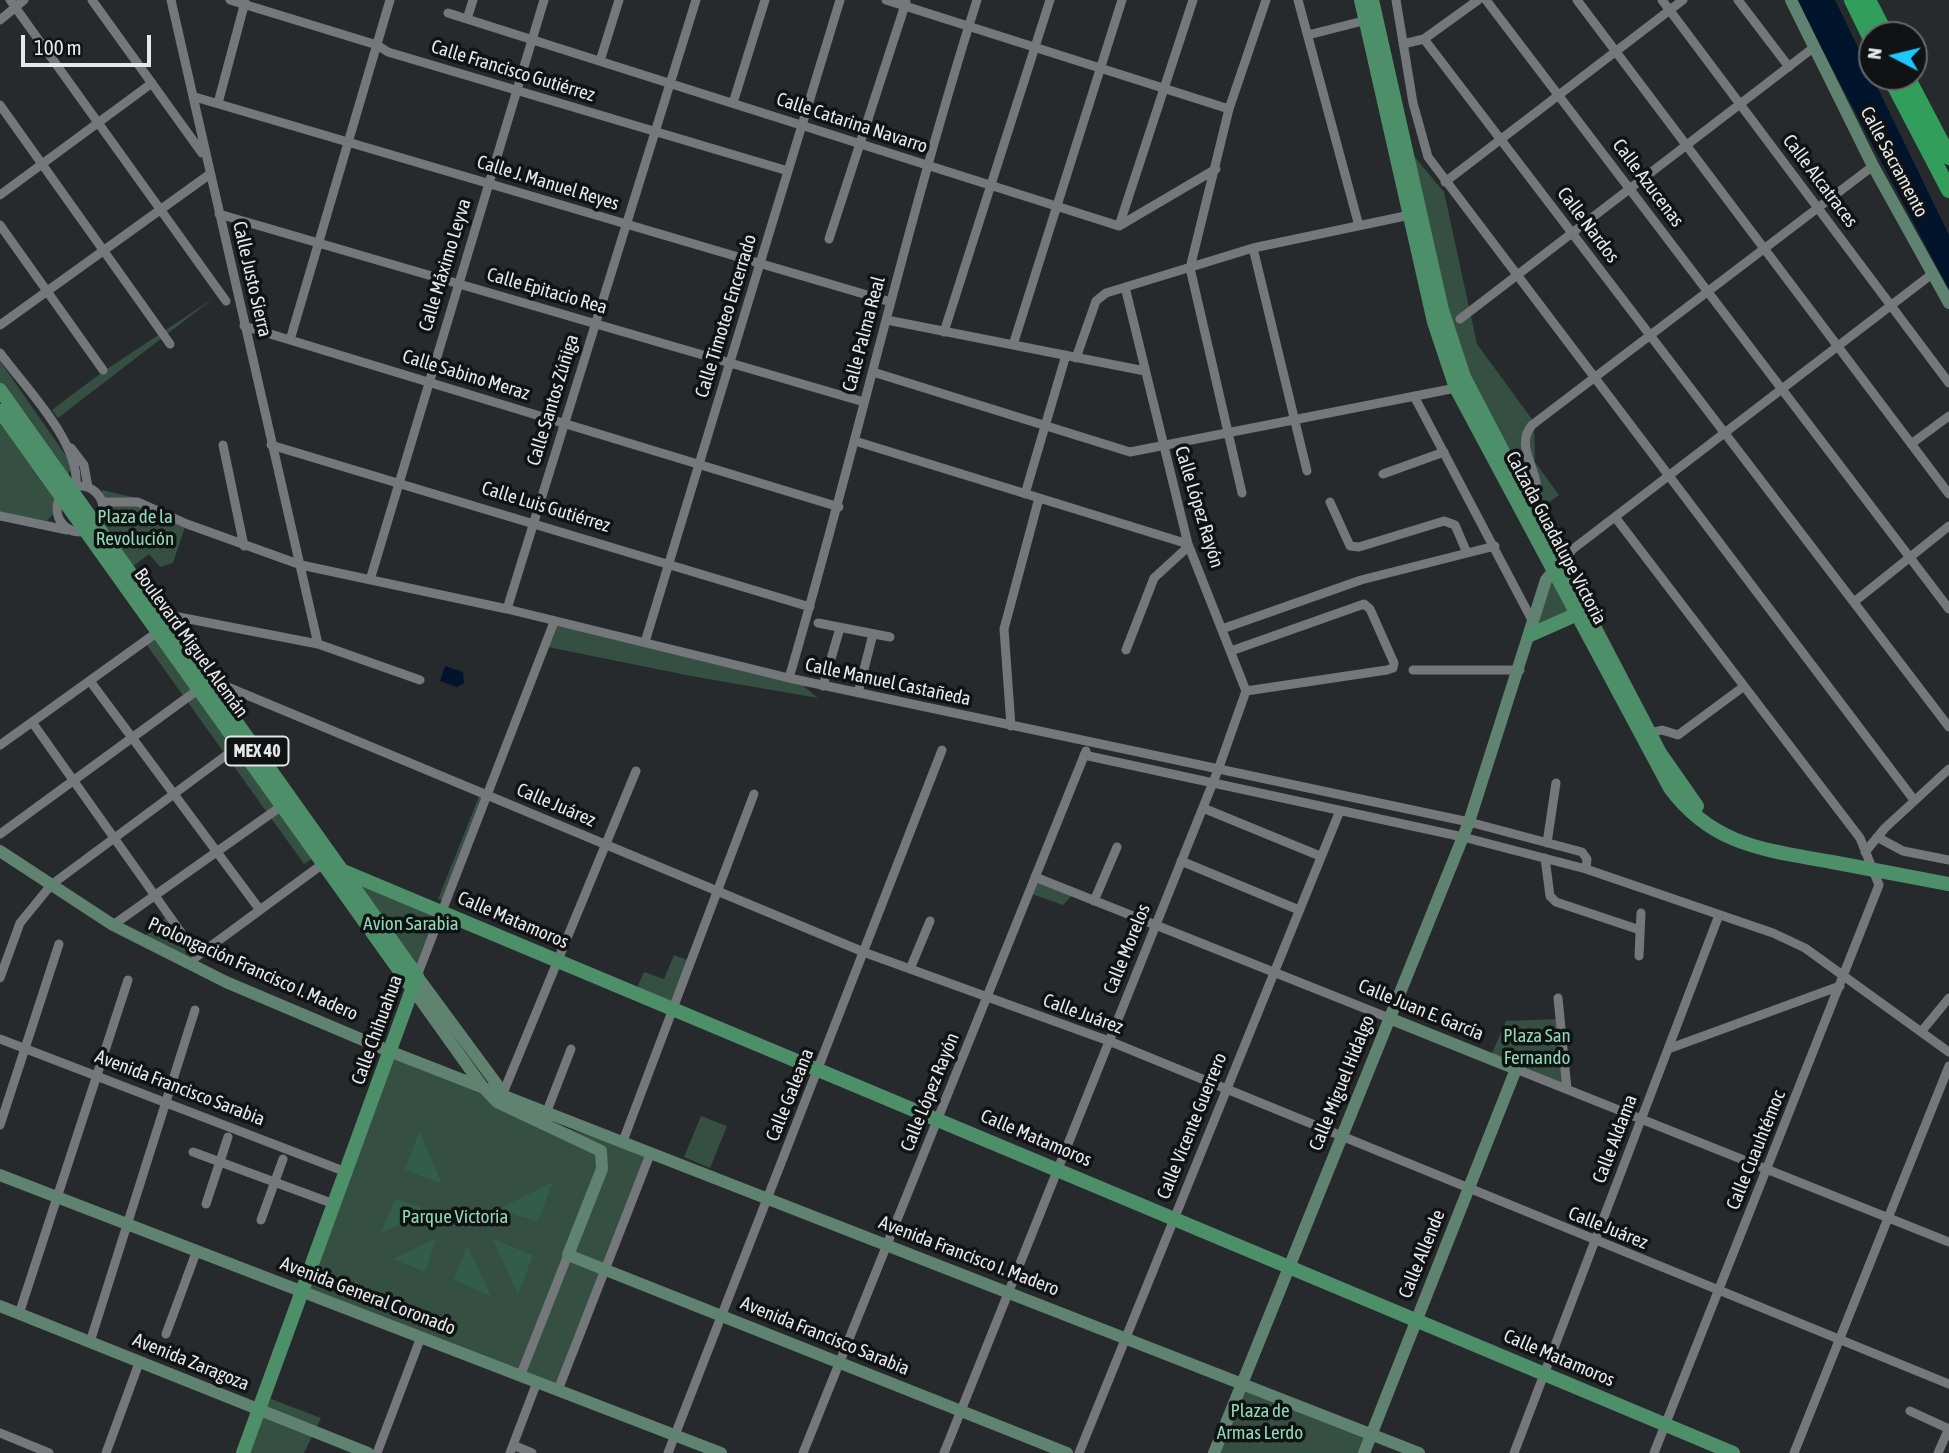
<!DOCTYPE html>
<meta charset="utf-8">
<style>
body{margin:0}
#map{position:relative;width:1949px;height:1453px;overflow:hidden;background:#272a2c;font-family:"Asap Condensed",sans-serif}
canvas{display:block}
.north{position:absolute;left:1858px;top:21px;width:70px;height:70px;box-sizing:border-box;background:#111213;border:2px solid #666869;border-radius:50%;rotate:277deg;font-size:19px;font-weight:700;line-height:28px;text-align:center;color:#e6e8e9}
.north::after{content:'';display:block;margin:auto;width:24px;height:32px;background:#1dc9fc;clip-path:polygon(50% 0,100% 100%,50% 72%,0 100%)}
.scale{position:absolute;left:21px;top:35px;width:130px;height:32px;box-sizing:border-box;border:4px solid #e6e8e9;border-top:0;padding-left:9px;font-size:21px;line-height:24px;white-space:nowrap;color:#e6e8e9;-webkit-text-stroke:5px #111213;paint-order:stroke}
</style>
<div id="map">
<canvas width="1949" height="1453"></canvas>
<div class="north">N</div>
<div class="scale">100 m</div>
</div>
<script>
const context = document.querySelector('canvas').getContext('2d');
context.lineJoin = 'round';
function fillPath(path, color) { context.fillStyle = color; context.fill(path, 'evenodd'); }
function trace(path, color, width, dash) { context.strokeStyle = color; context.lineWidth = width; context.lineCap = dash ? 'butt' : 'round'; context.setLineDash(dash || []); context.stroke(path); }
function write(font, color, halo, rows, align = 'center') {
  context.font = font + ' "Asap Condensed",sans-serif'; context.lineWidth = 7; context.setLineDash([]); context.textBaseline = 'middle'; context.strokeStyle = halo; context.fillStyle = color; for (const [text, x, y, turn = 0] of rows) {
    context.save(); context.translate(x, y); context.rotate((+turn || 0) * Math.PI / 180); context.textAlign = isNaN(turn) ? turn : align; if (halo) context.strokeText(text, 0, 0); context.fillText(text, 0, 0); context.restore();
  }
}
fillPath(new Path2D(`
 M1414 156 1444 192 1477 344 1534 422 1535 462 1559 495 1536 512 1452 342Z
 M214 298 58 418 52 410 101 373Z
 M0 361 71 463V470L67 476 0 388Z
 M0 416 55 496 54 513 47 521 0 512Z
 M102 490 132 497 187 521 173 563 160 567 149 554 131 568 97 521 103 510Z
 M1552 575 1573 614 1531 633Z
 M554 620 792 677 818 698 691 676 543 646Z
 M160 635 318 855 304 864 146 644Z
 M480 794 487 795 445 901 438 899Z
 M342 869 442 912 417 974Z
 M1035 877 1074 893 1063 905 1029 893Z
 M171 913 200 951 191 966 140 941Z
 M674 955 690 961 672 1007 635 992 644 972 664 979Z
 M1561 1019 1569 1089 1490 1058 1506 1021Z
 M391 1048 529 1115 584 1134 652 1148 559 1387 301 1289Z
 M701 1116 727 1126 710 1168 684 1157Z
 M1242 1382 1373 1431 1364 1453H1214Z
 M258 1394 321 1418 304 1453H237Z`), '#354f42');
fillPath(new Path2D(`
 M419 1131 442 1184 405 1170Z
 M553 1182 538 1221 497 1210Z
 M395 1199 430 1210 381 1233Z
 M436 1238 425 1272 393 1259Z
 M493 1239 533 1255 518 1295Z
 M467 1245 491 1296 454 1280Z`), '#325d4a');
fillPath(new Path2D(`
 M1796 0H1835L1949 235V290Z
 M445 666 463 672 464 683 457 687 440 681Z`), '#00152c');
trace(new Path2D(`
 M10 0 226 301
 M92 0 202 153
 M171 0 318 644
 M230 0 377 45 388 52 788 171
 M886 0 1229 109
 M1298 0 1359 226
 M1396 0 1413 103 1428 157 1914 800
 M1486 0 1949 609
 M1577 0 1949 494
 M1662 0 1949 383
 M1738 0 1789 67
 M448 13 1119 226 1216 169
 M467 19 473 0
 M0 20 24 0
 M1308 35 1367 20
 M1424 39 1949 727
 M1403 44 1424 39 1478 0
 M600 61 619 0
 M195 97 891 302
 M218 103 245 2
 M733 103 765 0
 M0 105 170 344
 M1445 182 1683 0
 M0 195 152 83
 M219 214 864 402
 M0 225 103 370
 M1119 226 1193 0
 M829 239 906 2
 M1253 248 1307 471
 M1460 319 1813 48
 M887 320 1145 371
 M0 325 210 174
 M244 326 839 507
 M944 332 1050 0
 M290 340 390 0
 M1013 345 1122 0
 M0 353C25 387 80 442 76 486
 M1076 358 1096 301 1106 293 1253 248 1410 215
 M873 372 1130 452 1456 388
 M1414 396 1533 622
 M855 441 1188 544
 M1911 444 1949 416
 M223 445 244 546
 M271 445 810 607
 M71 448 84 465 88 487
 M1383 474 1444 452
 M57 509a23 23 0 1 1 46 0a23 23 0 1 1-46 0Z
 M1242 493 1190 268 1229 109 1266 0
 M1025 494 1066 355
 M102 502H138L187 524 301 565 507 609 789 678 1469 822 1582 852 1587 859 1586 869
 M1330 502 1350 546 1359 547 1444 521 1455 525 1467 553
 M1531 508C1552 481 1510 451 1532 425L1873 166
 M0 516 67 530
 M1615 517 1860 838 1879 885 1654 1453
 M1561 564 1573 549 1932 274
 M370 580 544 0
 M1854 602 1949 526
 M507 609 696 0
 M158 613 318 644 420 680
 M818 623 890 637
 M1222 629 1361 580 1495 546
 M645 642 840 0
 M1126 650 1154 578 1189 546
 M1231 651 1364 604 1370 609 1394 663 1393 668 1387 670 1246 691
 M1413 670H1520
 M206 678 866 953 1109 1041 1949 1384
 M789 678C855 453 906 224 977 0
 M90 681 260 910
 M823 686 840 628
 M858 693 873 634
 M32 722 197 955
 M1011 726 1004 629 1039 498
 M1650 733 1662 730 1678 735 1743 687
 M0 745 159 631
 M1084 755 1463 837 1586 869 1773 933 1805 948 1949 1052
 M1203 808 1320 856
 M0 834 199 689
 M1877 837 1903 851 1949 860
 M1547 843 1556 783
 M1865 852 1885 828 1949 769
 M1545 858 1550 896 1556 902 1640 930
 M1181 861 1299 910
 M1035 877 1389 1018
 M1094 901 1117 847
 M113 925 283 805
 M1639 956 1641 913
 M196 957 324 863
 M910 969 930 921
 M417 976 554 622
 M0 978 20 923 51 885 240 745
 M1558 998 1567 1089
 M1921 1032 1949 998
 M0 1039 346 1172
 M1668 1049 1840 986
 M1516 1069 1949 1242
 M501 1098 636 771
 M547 1111 571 1049
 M0 1125 59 944
 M623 1141 754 794
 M193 1152 334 1204
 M206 1204 228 1137
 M261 1220 283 1159
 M19 1314 128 980
 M166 1334 197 1250
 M90 1342 195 1010
 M521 1374 568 1255
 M558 1390 651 1152
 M1910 1411 1949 1429
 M0 1433 49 1453
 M513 1445 532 1453
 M106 1453 139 1363
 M377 1453 421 1337
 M510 1453 537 1382
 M668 1453 942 750
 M803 1453 1086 751
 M944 1453 1218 770 1246 691 1188 544 1125 287
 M1079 1453 1339 813
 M1514 1453 1719 915
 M1794 1453 1949 1066
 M1938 1453 1949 1428`), '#74787a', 9);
trace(new Path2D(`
 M1791 0 1873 166 1949 303
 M0 851 113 925 226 982 389 1051 1419 1453
 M417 976 504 1094
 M412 988 482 1086 497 1102 601 1151 602 1169 568 1255 1067 1453
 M0 1175 721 1453
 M0 1306 368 1453
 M1214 1453 1469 822 1546 580 1558 566
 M1364 1453 1516 1069 1389 1018`), '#608371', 12);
trace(new Path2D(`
 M1361 0 1434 322 1456 388 1670 788C1713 846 1766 850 1832 862 1871 869 1910 877 1949 884
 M1372 0 1442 310 1464 377 1660 753 1697 806
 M0 390 417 976 243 1453
 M0 411 412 988
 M1530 635 1575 615
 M324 863 1733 1453`), '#4c8f68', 14);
trace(new Path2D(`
 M1852 0 1872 41
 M1868 0 1886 35
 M1890 77 1949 190
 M1907 77 1949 157`), '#329e5c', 16);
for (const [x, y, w] of [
 [257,751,63]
]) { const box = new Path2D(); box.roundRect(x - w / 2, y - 14.5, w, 29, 5); context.fillStyle = '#111213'; context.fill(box); trace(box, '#e6e8e9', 2); }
write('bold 18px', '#e6e8e9', null, [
 ["MEX 40",257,751]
]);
write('19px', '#e6e8e9', '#111213', [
 ["Calle Francisco Gutiérrez",513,71,17],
 ["Calle Catarina Navarro",852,123,18],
 ["Calle Sacramento",1894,162,62],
 ["Calle Alcatraces",1820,181,53],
 ["Calle J. Manuel Reyes",548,183,17],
 ["Calle Azucenas",1648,183,53],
 ["Calle Nardos",1588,225,53],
 ["Calle Máximo Leyva",445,265,-73],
 ["Calle Justo Sierra",252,279,77],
 ["Calle Epitacio Rea",547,291,16],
 ["Calle Timoteo Encerrado",726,316,-73],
 ["Calle Palma Real",864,334,-75],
 ["Calle Sabino Meraz",466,375,17],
 ["Calle Santos Zúñiga",553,400,-73],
 ["Calle Luis Gutiérrez",546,507,17],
 ["Calle López Rayón",1199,507,73],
 ["Calzada Guadalupe Victoria",1556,538,62],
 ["Boulevard Miguel Alemán",191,643,54],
 ["Calle Manuel Castañeda",888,682,12],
 ["Calle Juárez",556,805,23],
 ["Calle Matamoros",513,920,23],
 ["Calle Morelos",1127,949,-68],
 ["Prolongación Francisco I. Madero",253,969,24],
 ["Calle Juan E. García",1421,1010,22],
 ["Calle Juárez",1083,1014,20],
 ["Calle Chihuahua",377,1030,-70],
 ["Calle Miguel Hidalgo",1342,1083,-68],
 ["Avenida Francisco Sarabia",180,1088,21],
 ["Calle López Rayón",930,1092,-68],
 ["Calle Galeana",790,1095,-68],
 ["Calle Vicente Guerrero",1192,1126,-68],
 ["Calle Matamoros",1036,1138,23],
 ["Calle Aldama",1615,1139,-69],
 ["Calle Cuauhtémoc",1756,1150,-68],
 ["Calle Juárez",1608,1228,22],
 ["Calle Allende",1422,1254,-68],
 ["Avenida Francisco I. Madero",969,1256,21],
 ["Avenida General Coronado",368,1296,21],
 ["Avenida Francisco Sarabia",825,1336,22],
 ["Calle Matamoros",1559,1358,23],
 ["Avenida Zaragoza",191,1362,22]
]);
write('19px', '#90d9b6', '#111213', [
 ["Plaza de la",135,517],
 ["Revolución",135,539],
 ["Avion Sarabia",411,924],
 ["Plaza San",1537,1036],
 ["Fernando",1537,1058],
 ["Parque Victoria",455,1217],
 ["Plaza de",1260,1411],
 ["Armas Lerdo",1260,1433]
]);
</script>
